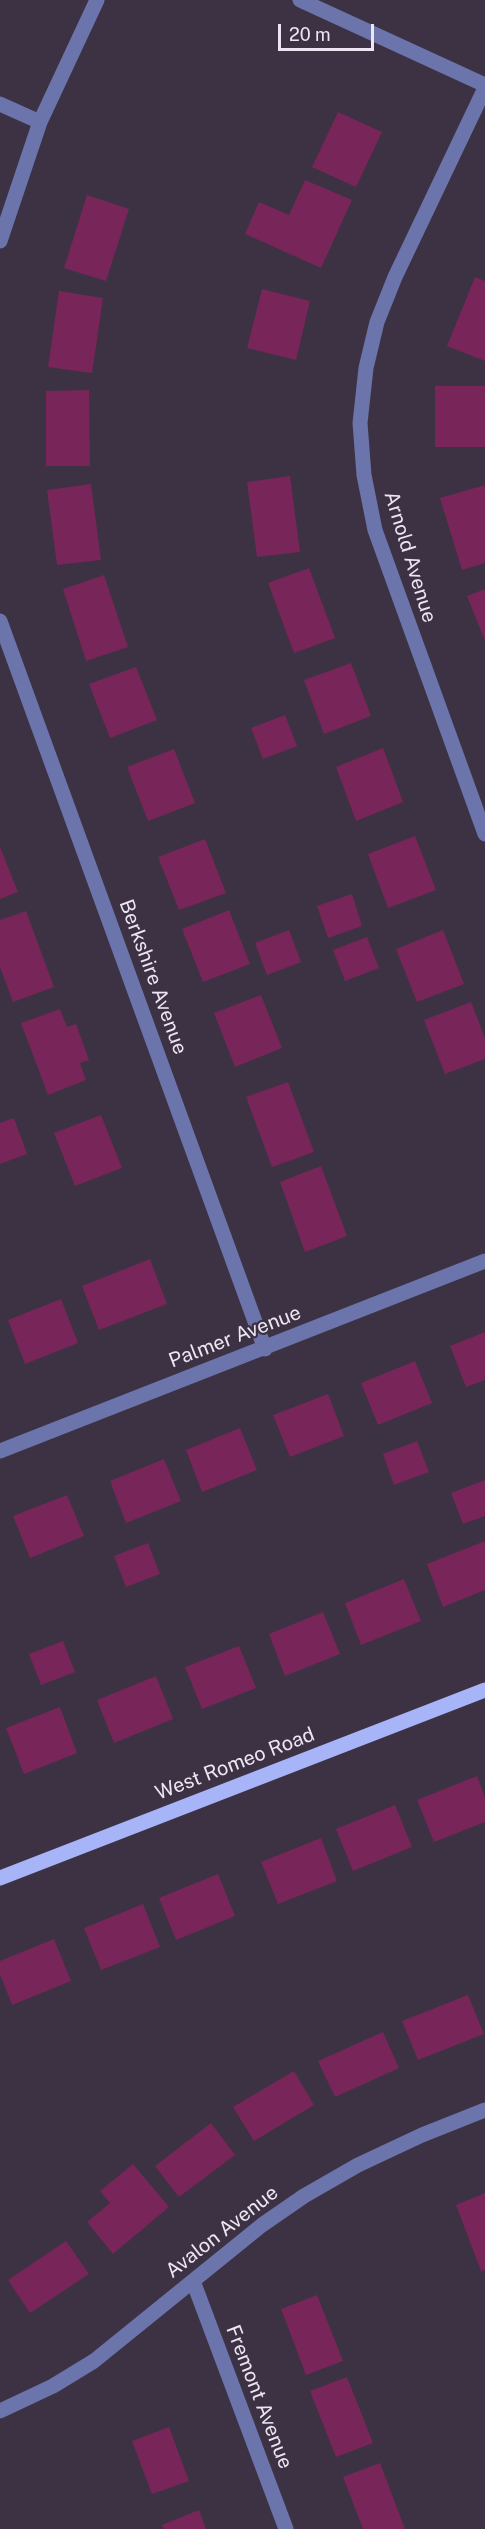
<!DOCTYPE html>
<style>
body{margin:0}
#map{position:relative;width:485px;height:2529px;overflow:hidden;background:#3d3244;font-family:"Public Sans",sans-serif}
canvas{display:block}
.scale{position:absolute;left:278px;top:24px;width:96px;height:27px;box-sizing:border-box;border:3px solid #ede6f2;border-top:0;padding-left:8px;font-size:18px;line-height:21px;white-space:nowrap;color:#ede6f2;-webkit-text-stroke:4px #3d3244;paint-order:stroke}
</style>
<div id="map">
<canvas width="485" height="2529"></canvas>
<div class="scale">20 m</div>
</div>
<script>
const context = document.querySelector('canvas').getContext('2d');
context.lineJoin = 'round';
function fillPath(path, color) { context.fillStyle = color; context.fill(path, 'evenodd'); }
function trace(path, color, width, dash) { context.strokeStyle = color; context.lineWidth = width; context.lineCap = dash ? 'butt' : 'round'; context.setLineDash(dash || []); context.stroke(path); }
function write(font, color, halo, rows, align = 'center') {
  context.font = font + ' "Public Sans",sans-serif'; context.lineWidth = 4.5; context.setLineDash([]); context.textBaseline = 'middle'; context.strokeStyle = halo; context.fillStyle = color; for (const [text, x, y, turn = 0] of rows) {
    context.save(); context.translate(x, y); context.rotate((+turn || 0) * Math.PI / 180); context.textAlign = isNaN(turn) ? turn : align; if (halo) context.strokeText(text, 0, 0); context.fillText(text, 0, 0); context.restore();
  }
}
fillPath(new Path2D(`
 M338 112 382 132 356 187 312 167Z
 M305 180 352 200 321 268 245 234 259 202 289 215Z
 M87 195 129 209 106 281 64 268Z
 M475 277 485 281V361L447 346Z
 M262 289 310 301 296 360 247 348Z
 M59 291 103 298 92 373 48 367Z
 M435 386H485V447H435Z
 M89 390 90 466H46V391Z
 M290 476 300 552 257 557 247 482Z
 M91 484 101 560 57 565 47 490Z
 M485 485V563L462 570 440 498Z
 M309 568 335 638 294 653 268 583Z
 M104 575 128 647 86 661 63 589Z
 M485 589V641L467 596Z
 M351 663 371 716 324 734 304 680Z
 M136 667 157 720 110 738 89 684Z
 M285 715 297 746 263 759 251 728Z
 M383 748 403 802 356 821 336 767Z
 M174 749 195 803 148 821 127 767Z
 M415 836 436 890 388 908 368 854Z
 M205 839 226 893 179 910 158 857Z
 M0 847 18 892 0 899Z
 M352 894 362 926 328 938 317 906Z
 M229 910 250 964 203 982 182 929Z
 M26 911 54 987 13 1002 0 967V920Z
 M289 930 301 962 267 975 255 943Z
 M443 930 464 984 417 1002 396 949Z
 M367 937 379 968 345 981 333 950Z
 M261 995 282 1048 235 1067 214 1013Z
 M471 1002 485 1038V1059L445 1074 424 1020Z
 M60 1009 67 1027 76 1024 89 1060 80 1063 86 1080 48 1095 21 1023Z
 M288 1082 314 1152 272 1167 246 1097Z
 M101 1115 122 1168 75 1186 54 1133Z
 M14 1118 27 1154 0 1164V1123Z
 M321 1166 347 1236 305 1252 280 1182Z
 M150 1259 167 1304 99 1330 82 1286Z
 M61 1299 78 1343 25 1364 8 1320Z
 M485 1332V1380L466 1387 450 1346Z
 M415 1361 432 1403 378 1425 361 1383Z
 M328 1394 344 1436 290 1457 273 1415Z
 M240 1428 257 1470 202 1492 186 1450Z
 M417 1441 429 1472 394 1485 383 1454Z
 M164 1459 181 1501 126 1523 110 1481Z
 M485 1480V1516L463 1524 451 1493Z
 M67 1495 84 1536 30 1558 13 1516Z
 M485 1541V1590L443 1607 427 1564Z
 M148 1543 160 1574 126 1587 114 1556Z
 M404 1579 421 1621 361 1645 345 1603Z
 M323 1612 340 1654 285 1676 269 1634Z
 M63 1641 75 1672 41 1685 29 1654Z
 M239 1646 256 1688 202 1709 185 1667Z
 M156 1676 173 1719 114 1743 97 1700Z
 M60 1707 77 1753 24 1774 6 1728Z
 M477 1776 485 1797V1822L434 1842 417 1800Z
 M395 1805 412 1847 353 1871 336 1829Z
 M321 1838 337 1881 278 1904 261 1862Z
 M218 1874 235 1916 176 1940 159 1898Z
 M143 1904 160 1947 101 1970 84 1928Z
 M54 1939 71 1981 12 2005 0 1974V1961Z
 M468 1995 484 2034 418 2060 402 2021Z
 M383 2032 399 2068 335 2097 318 2061Z
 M294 2071 314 2105 254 2141 233 2107Z
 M211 2123 235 2155 179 2197 155 2166Z
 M133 2164 169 2207 113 2254 87 2222 110 2203 100 2191Z
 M485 2193V2270L481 2271 456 2205Z
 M66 2241 89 2274 30 2313 8 2280Z
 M317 2295 343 2361 306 2375 281 2309Z
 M347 2377 373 2443 336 2457 310 2391Z
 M169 2427 189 2481 152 2494 132 2441Z
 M380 2463 405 2529H363L343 2477Z
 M199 2510 206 2529H164L162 2525Z`), '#782559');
trace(new Path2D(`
 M300 0 485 85
 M485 88 395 277 377 322 366 368 360 423 364 475 375 530 485 834
 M0 104 40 122
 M0 241 40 122 97 0
 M0 621 265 1349
 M0 1451 485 1261
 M193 2281 286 2529
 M0 2411 53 2386 94 2361 262 2225 304 2196 358 2165 422 2135 485 2110`), '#6b74ab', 15);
trace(new Path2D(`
 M0 1878 485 1690`), '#a8b4f8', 15);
write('20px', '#ede6f2', '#3d3244', [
 ["Arnold Avenue",410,557,73],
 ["Berkshire Avenue",153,977,70],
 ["Palmer Avenue",235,1337,-21],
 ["West Romeo Road",235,1764,-21],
 ["Avalon Avenue",222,2232,-38],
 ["Fremont Avenue",259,2397,69]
]);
</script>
